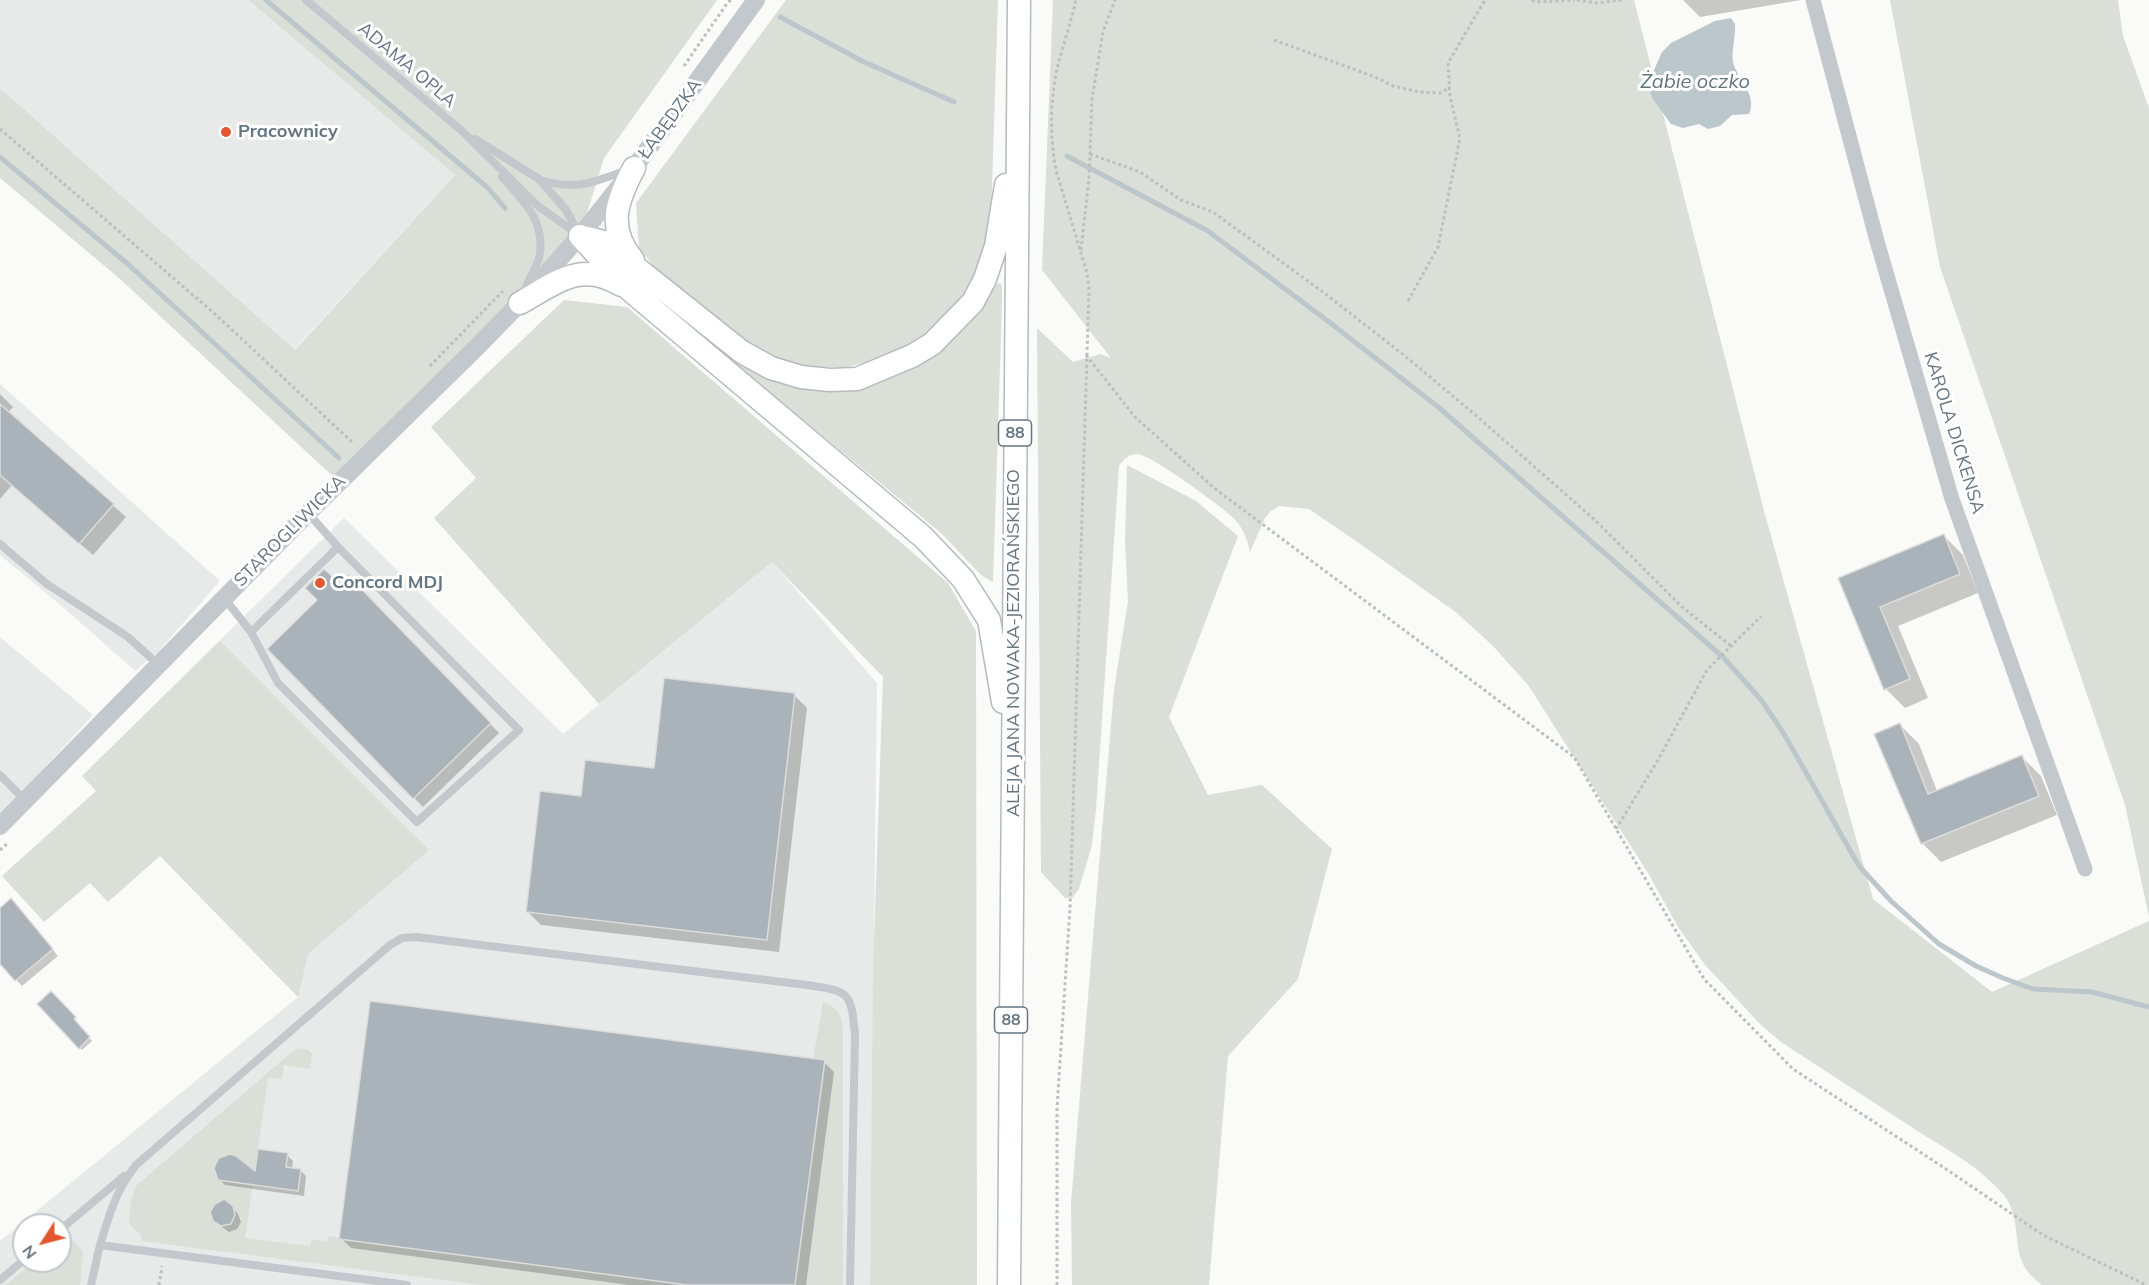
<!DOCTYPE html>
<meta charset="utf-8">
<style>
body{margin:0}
#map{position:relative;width:2149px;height:1285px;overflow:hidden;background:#fafaf8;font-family:Mulish,sans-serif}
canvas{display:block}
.north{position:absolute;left:12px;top:1213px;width:60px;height:60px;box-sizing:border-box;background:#fff;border:2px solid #c1c8cd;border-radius:50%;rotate:234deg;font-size:16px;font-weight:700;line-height:24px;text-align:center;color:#657683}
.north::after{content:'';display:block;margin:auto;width:21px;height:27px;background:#e4572e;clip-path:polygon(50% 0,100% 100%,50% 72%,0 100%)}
</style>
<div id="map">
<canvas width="2149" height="1285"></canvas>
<div class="north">N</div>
</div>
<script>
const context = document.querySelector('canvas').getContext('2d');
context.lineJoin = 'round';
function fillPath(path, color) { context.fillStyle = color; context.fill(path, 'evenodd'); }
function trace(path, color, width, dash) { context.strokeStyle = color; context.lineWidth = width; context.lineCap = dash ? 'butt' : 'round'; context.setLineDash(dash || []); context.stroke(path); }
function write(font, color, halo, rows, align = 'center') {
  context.font = font + ' Mulish,sans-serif'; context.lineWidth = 6; context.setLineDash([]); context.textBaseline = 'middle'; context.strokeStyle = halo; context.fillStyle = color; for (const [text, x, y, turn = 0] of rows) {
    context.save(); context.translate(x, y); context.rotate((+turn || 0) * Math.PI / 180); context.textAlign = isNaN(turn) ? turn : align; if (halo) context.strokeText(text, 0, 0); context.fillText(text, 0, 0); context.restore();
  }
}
fillPath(new Path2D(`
 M0 0H248L455 175 294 350 0 88Z
 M0 384 220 581 157 653 135 671 64 608 0 555Z
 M344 518 563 734 772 562 877 683 870 1285H0V1241L298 997 82 776ZM24 1225H60V1261H24Z
 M0 637 93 715 0 816Z`), '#e8e9e9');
fillPath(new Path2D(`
 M248 0H717L604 158 580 236 339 482 120 279 0 178V88L295 350 455 175Z
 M786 0H998L991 219 975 279 943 320 917 342 891 355 848 367H812L790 362 765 353 748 344 664 279 639 248 636 203Z
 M1053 0H1634L1764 511 1873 899 1992 992 2149 921V1285H2042C2007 1260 2024 1235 2009 1203 2006 1196 1997 1188 1991 1182 1970 1161 1941 1146 1916 1130 1871 1101 1826 1071 1781 1042L1760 1024 1706 966 1678 927 1648 873 1528 685 1492 645 1457 613 1356 541 1309 509 1279 506 1271 511 1265 518 1250 552C1247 537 1242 525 1230 515 1218 504 1150 454 1137 454 1128 454 1124 460 1119 466L1096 809 1092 845 1079 889 1072 898H1065L1041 872 1037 328 1073 362 1100 354 1111 358 1042 270Z
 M1890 0H2118L2123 36 2149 108V917L2125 805 1940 267Z
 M613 264 805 383 930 357 957 335 980 307 994 285 1000 283 1002 286V303L993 582 981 575 941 533Z
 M564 300 627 307 948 583 976 631 977 1285H870L873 970 883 677 772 562 599 704 434 518 476 478 431 427Z
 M1127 465 1196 501 1238 536 1169 717 1208 795 1262 785 1332 849 1298 979 1228 1056 1209 1285H1072L1071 1203 1096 901 1114 690 1128 601 1125 543Z
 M220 641 429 850 308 954 298 997 160 856 108 902 90 883 44 922 2 876 96 791 82 776Z
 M823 1002C835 1005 840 1013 843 1025V1285H795L825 1061 813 1059Z
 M303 1048 308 1050 312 1054 310 1069 284 1065 282 1079 268 1078 245 1238 310 1246 312 1239 327 1242 329 1236 687 1285H482L142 1241 141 1236 129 1223 131 1200 136 1186 287 1056 296 1049Z
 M61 1239 74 1241 83 1252 80 1285H6L34 1261H60Z`), '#dadfd7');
fillPath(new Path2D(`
 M1731 18 1735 24C1736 35 1731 52 1733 62 1737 79 1758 95 1749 114L1732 115 1720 126 1708 129 1699 124 1683 128 1671 124 1652 98 1649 87 1654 70 1662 52 1671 43 1715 21Z`), '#bbc7cb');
fillPath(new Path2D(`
 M1683 0H1801L1700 17Z
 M0 394 13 407 8 413 126 517 93 555 12 485 0 499Z
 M1944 536 1963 555 1978 593 1898 626 1928 698 1905 708 1886 689 1840 579Z
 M348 577 499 733 423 807 269 649 319 600Z
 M794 695 807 708 779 952 541 925 528 912 583 797 655 769Z
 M1900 725 1919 744 1937 791 2022 757 2041 776 2057 815 1941 862 1922 843Z
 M17 906 58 956 22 986 0 962V910Z
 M51 993 77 1021 75 1023 92 1041 82 1050 39 1004Z
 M824 1062 834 1072 806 1285H629L351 1248 341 1238Z
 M287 1155 293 1161 292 1169 300 1170 306 1176 304 1196 225 1185 219 1179 257 1173Z
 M232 1207 238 1214 241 1222 237 1229 229 1232 214 1221Z`), '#0003');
trace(new Path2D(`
 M266 0 488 188 505 208
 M780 17 864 62 954 102
 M1067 156 1208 231 1333 325 1437 406 1724 658 1762 701 1784 734 1859 866 1891 901 1939 944 1976 966 2003 978 2033 989 2092 992 2149 1007
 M0 157 129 265 339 458`), '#bbc7cb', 5);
const building = new Path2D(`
 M0 404 114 504 79 544 0 475Z
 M1944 534 1960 574 1880 607 1910 679 1884 690 1838 578Z
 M324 569 339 583 348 575 491 723 413 799 267 649 317 600 305 588Z
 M664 678 795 693 767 940 526 912 540 791 581 796 585 760 654 768Z
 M1900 723 1928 794 2022 755 2039 796 1921 844 1874 734Z
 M11 898 53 949 15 981 0 964V908Z
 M51 991 76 1017 74 1019 90 1037 79 1049 37 1004Z
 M370 1001 825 1060 795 1285H687L339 1239Z
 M258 1149 288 1153 286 1167 301 1169 298 1191 218 1180 214 1168 219 1158 230 1154 236 1156 255 1171Z
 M224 1199 233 1206 235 1215 231 1224 221 1226 213 1221 210 1212 215 1204Z`);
fillPath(building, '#aab3b9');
trace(building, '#dcdcda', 1.5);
const primary = new Path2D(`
 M580 236 630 290 923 537 963 579 989 620 1003 702
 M587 238 604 242 742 352 771 368 801 377 830 380 857 379 912 356 932 344 973 302 985 279 996 246 1006 185
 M633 260C606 228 617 200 634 168
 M520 303C556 283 581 260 621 285
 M1009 1285 1019 0`);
trace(primary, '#b5babe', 25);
trace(new Path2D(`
 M1532 0 1535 2 1575 0
 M1577 0 1597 3 1622 0
 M1274 40 1375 77 1393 86 1420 92 1441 93 1450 87
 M684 66 728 2 731 0
 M0 129 215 314 353 443
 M1090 154 1140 172 1181 200 1213 212 1323 292 1405 356 1472 412 1595 520 1682 607 1731 646
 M1081 250 1089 179 1092 99 1103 32 1115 0
 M1408 301 1438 247 1460 138 1450 97 1448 63 1485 0
 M1086 355 1135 417 1214 488 1574 757 1704 979 1793 1069 1946 1169 2043 1235 2146 1285
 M430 366 503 291
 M1616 829 1658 760 1707 670 1761 616
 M0 850 8 843
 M159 1285 162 1266
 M1057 1285V1108L1070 908 1089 289 1087 273 1056 170C1049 133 1050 90 1061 54 1066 36 1072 18 1076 0`), '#bbbfc2', 3, [3, 3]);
trace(new Path2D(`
 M306 0 461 130 538 206 579 235
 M475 139 539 179 566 210 578 232
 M502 177C522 200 544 218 540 253 539 264 530 276 526 287
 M541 180C575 191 595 182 627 170
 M0 544 47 584 128 637 151 658
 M225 599 251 632 338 547 308 513
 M251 632 278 683 417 822 519 730 338 547
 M0 775 25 800
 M60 1230 124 1176
 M0 1280 24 1260
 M91 1285 100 1245
 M407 1285 100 1245C110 1213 115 1192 136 1165L390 945 402 938 416 937 807 985C850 991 851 992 855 1035L850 1285`), '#c3c8cc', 8);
trace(new Path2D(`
 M1813 0 1877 241 1952 499 2085 869`), '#c3c8cc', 15);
trace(new Path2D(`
 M0 826 308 513 477 347 520 303 580 236 634 168 756 0`), '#c3c8cc', 18);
trace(primary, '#fff', 22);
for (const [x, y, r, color] of [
 [226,132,6,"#e4572e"],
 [320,583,6,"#e4572e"]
]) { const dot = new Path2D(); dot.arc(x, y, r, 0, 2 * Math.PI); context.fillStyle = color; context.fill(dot); trace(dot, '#fff', 2); }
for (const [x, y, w] of [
 [1015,433,33],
 [1011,1020,33]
]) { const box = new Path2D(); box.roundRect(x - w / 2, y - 13, w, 26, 4.5); context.fillStyle = '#fff'; context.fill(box); trace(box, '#657683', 1.5); }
write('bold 16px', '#657683', null, [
 ["88",1015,433],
 ["88",1011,1020]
]);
write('18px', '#657683', '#fff', [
 ["ADAMA OPLA",407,65,40],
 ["ŁABĘDZKA",670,119,-54],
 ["KAROLA DICKENSA",1954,433,73],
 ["STAROGLIWICKA",290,531,-45],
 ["ALEJA JANA NOWAKA-JEZIORAŃSKIEGO",1014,643,-90]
]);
write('bold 18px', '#657683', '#fff', [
 ["Pracownicy",238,132],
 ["Concord MDJ",332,583]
], 'left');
write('italic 20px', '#60757c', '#fff', [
 ["Żabie oczko",1695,82]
]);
</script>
